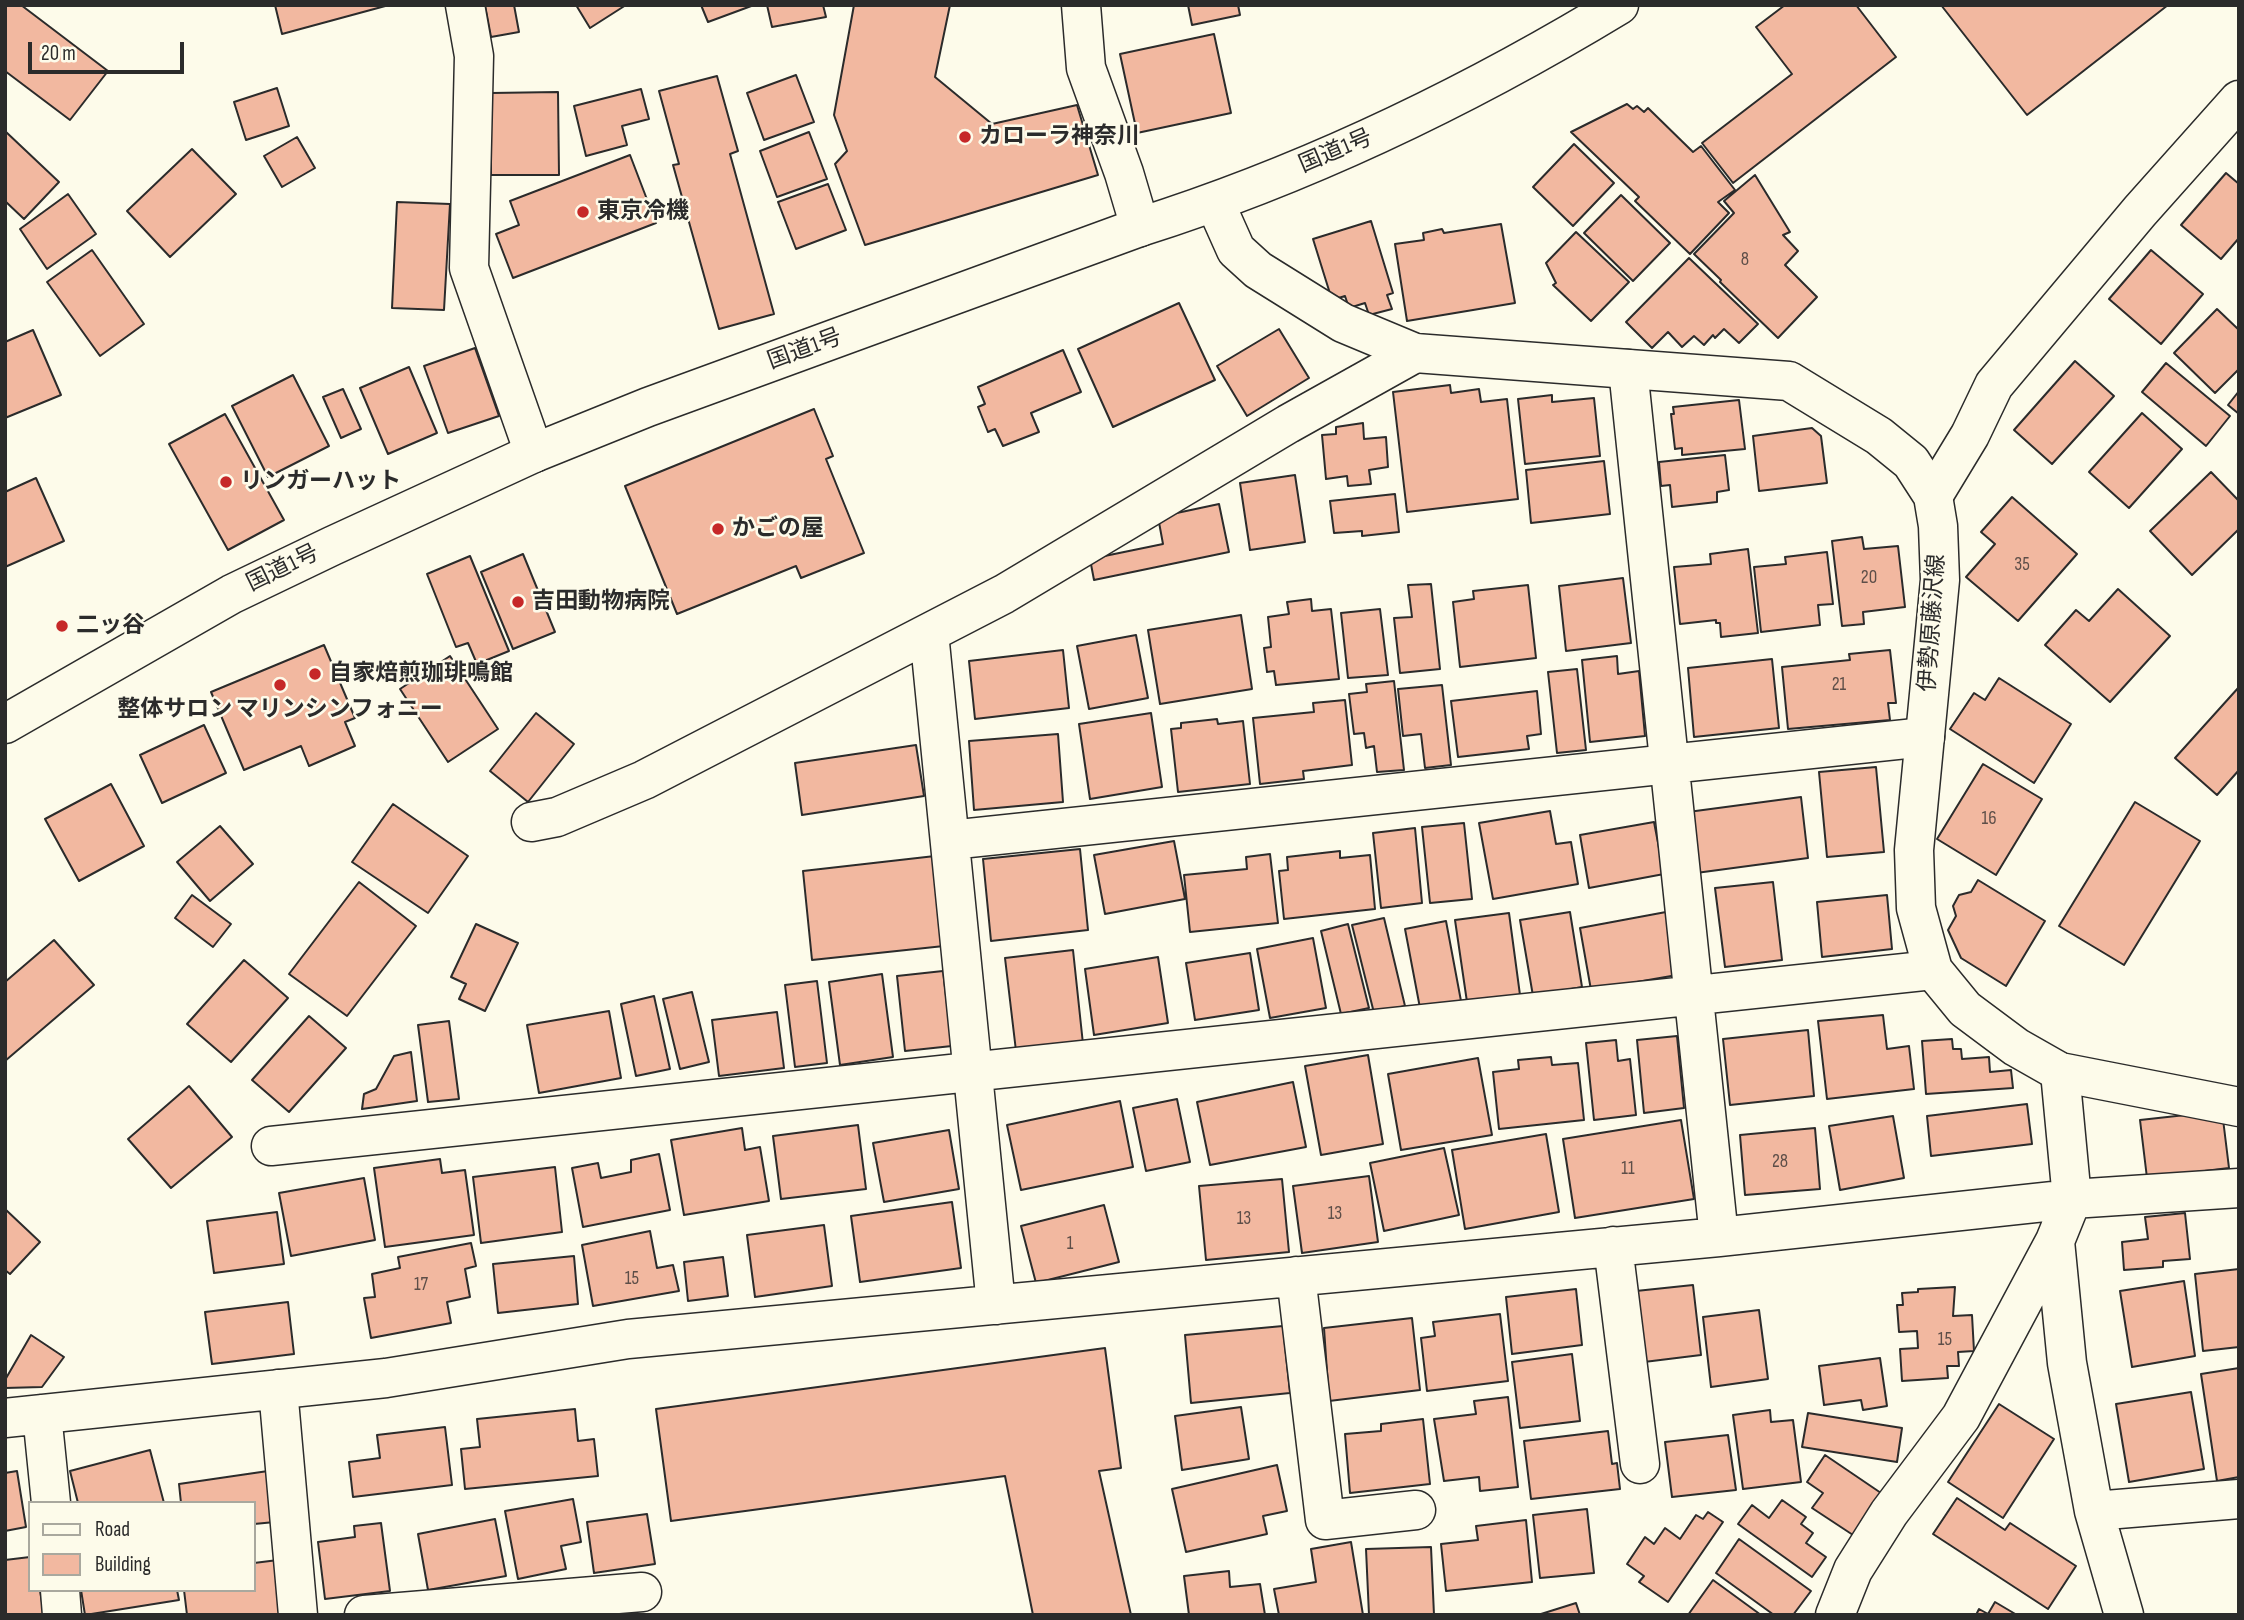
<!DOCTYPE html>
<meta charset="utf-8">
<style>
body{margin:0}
#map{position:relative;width:2244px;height:1620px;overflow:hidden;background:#fdfbea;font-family:"Sofia Sans Condensed",sans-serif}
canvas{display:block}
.frame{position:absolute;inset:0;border:7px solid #2b2b2b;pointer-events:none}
.legend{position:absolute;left:28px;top:1501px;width:228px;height:91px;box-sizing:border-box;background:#fdfbea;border:2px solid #a9a89e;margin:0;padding:9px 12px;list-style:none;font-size:21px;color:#2b2b2b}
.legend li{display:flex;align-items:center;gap:14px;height:35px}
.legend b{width:35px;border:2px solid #a9a89e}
.scale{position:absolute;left:28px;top:42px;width:156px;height:32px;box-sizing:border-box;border:4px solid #2b2b2b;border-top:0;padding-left:9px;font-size:21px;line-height:24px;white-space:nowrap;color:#2b2b2b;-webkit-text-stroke:5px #fdfbea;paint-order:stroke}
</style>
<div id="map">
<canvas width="2244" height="1620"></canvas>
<div class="frame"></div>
<ul class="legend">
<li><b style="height:9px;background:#fdfbea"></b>Road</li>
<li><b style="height:19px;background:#f2b8a0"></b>Building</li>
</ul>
<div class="scale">20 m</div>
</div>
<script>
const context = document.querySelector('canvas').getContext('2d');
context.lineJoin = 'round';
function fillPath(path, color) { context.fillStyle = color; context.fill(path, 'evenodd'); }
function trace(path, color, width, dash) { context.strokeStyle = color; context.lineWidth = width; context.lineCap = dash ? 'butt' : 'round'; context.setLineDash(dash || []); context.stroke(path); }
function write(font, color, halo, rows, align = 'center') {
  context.font = font + ' "Sofia Sans Condensed","Noto Sans JP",sans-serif'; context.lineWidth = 5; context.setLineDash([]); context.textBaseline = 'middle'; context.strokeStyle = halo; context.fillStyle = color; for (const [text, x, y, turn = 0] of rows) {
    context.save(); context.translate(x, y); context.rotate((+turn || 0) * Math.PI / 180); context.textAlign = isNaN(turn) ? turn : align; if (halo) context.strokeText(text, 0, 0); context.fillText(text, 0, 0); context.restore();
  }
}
const building = new Path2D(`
 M5 5H21L108 71 70 120 5 71Z
 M275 5H389L282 34Z
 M485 5H514L519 32 491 37Z
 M576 5H626L590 28Z
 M701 5H754L708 22Z
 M767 5H823L826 17 772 27Z
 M854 5H950L935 77 992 124 1077 105 1098 175 865 245 835 164 847 151 834 115Z
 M1188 5H1238L1240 15 1192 25Z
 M1785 5H1856L1896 57 1733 183 1702 143 1792 74 1756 27Z
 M1941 5H2168L2027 115Z
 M1214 34 1231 113 1137 133 1120 54Z
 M796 75 814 122 764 140 747 93Z
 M717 76 738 151 730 154 774 314 719 329 673 165 679 164 659 91Z
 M277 88 289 126 246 140 234 102Z
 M641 89 649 119 622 126 627 145 586 156 574 106Z
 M558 92 559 175H491V93Z
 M1627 104 1633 109 1637 106 1644 112 1648 108 1693 152 1701 146 1735 190 1718 202 1729 213 1690 254 1635 201 1639 197 1571 132Z
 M5 131 59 182 24 219 5 201Z
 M809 132 827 179 777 197 760 151Z
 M297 137 315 168 282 187 264 156Z
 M1574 144 1614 183 1573 226 1533 187Z
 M192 149 236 194 170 257 127 211Z
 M630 155 656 223 513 278 496 234 519 225 510 201Z
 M2226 173 2239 184V238L2221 259 2181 225Z
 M1755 175 1790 232 1783 235 1798 251 1785 265 1817 297 1778 338 1720 282 1721 280 1694 254 1734 213 1724 201Z
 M828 184 846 230 796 249 778 202Z
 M68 194 96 234 47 269 20 229Z
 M1621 195 1670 243 1633 281 1584 233Z
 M397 202 450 204 444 310 392 308Z
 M1371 221 1393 293 1387 295 1392 309 1369 315 1365 303 1349 308 1345 296 1332 300 1313 239Z
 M1501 224 1515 303 1407 321 1395 244 1424 240 1423 233 1442 229 1444 233Z
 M1576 232 1629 282 1591 321 1553 285 1556 283 1546 263Z
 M92 250 144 324 100 356 47 282Z
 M2151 250 2203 294 2161 344 2109 299Z
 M1689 258 1758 324 1739 343 1724 329 1715 338 1713 335 1704 345 1694 336 1682 347 1668 332 1652 348 1626 322Z
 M1179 303 1215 380 1113 427 1078 349Z
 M2217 309 2239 330V369L2215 393 2174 353Z
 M1279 329 1309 378 1247 416 1217 366Z
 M33 330 61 395 5 418V342Z
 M475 348 499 416 448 433 424 366Z
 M1063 350 1081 392 1031 413 1039 432 1003 446 995 429 988 432 978 407 985 404 978 387Z
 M2075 361 2114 396 2052 464 2014 430Z
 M2166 363 2230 416 2206 446 2142 392Z
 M409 367 437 433 388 454 360 388Z
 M293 375 329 446 268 477 232 406Z
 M1450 385 1451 393 1479 389 1481 402 1507 399 1518 499 1407 512 1393 392Z
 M343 389 361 429 341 438 323 397Z
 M2239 391V414L2228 405Z
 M1552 395V402L1594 398 1600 456 1525 464 1518 399Z
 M1739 400 1745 449 1682 455V448L1675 449 1671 414H1674L1673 407Z
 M814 409 833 456 826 459 864 553 801 578 796 566 677 614 625 486Z
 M2142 413 2182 449 2129 508 2089 472Z
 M225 414 284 520 228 550 169 444Z
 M1363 423 1364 439 1386 437 1388 467 1369 470 1371 484 1348 486 1347 476 1326 479 1322 435 1336 434V427Z
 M1812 428 1821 436 1827 483 1759 491 1753 436Z
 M1725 455 1729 490 1717 492V502L1672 507 1670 485 1661 486 1659 462Z
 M1604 461 1610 514 1531 523 1526 470Z
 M2211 472 2239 501V529L2192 575 2150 531Z
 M1295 475 1305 542 1250 550 1240 483Z
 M36 478 64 541 5 567V492Z
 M1395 494 1399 532 1362 536V531L1334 533 1330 501Z
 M2012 497 2077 554 2018 621 1966 577 1995 544 1981 532Z
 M1219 504 1229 552 1094 580 1090 559 1163 544 1158 517Z
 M1862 537 1864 549 1898 546 1905 607 1863 612 1864 624 1842 626 1832 541Z
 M1748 549 1758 633 1721 637 1720 623H1716V620L1680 624 1674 567 1711 564 1710 554Z
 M1827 552 1833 604 1818 605 1820 625 1761 632 1754 567 1786 564 1785 557Z
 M523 554 555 632 513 649 481 572Z
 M470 556 509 651 477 664 468 643 456 647 427 574Z
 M1623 578 1631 643 1566 651 1559 586Z
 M1431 584 1440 669 1400 673 1394 618 1412 617 1408 585Z
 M1528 585 1536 658 1460 667 1453 602 1474 599 1473 591Z
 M2118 589 2170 636 2110 702 2045 645 2076 610 2089 621Z
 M1311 599 1312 611 1331 609 1339 679 1276 685 1274 671 1267 672 1264 648 1271 647 1268 617 1289 614 1287 602Z
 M1380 609 1388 675 1348 678 1341 613Z
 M1241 615 1252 689 1160 704 1148 630Z
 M1136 635 1148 698 1089 709 1077 646Z
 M324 645 355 718 345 722 355 746 309 766 301 746 244 770 211 692Z
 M1063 650 1069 708 975 719 969 661Z
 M1890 650 1896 703H1888L1890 720 1788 729 1782 667 1850 660 1849 654Z
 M450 656 498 729 448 762 400 689Z
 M1617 656 1618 674 1639 671 1645 736 1590 742 1582 660Z
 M1772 659 1779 728 1694 737 1688 668Z
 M1577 669 1586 750 1557 753 1548 672Z
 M1999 678 2071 724 2034 783 1950 729 1974 693 1985 700Z
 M1394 681 1404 770 1377 772 1374 746 1366 748 1364 733 1354 734 1349 694 1367 692 1366 684Z
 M1442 685 1451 765 1425 768 1421 734 1403 736 1398 689Z
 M2239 687V770L2217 795 2175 758Z
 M1537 691 1541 734 1527 736 1529 749 1458 757 1451 701Z
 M1345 700 1352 765 1303 771 1304 779 1260 784 1253 718 1314 712 1313 703Z
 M536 713 574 744 528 802 490 771Z
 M1151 713 1162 787 1090 799 1079 724Z
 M1217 719 1218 724 1243 721 1250 784 1178 792 1171 729 1181 728V723Z
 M204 725 226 773 162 803 140 755Z
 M1058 734 1063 802 974 810 969 741Z
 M916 745 924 796 802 815 795 763Z
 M1983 764 2042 799 1996 875 1937 839Z
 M1876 767 1884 852 1827 857 1819 772Z
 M111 784 144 846 79 881 45 819Z
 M1801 797 1808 858 1696 873 1688 812Z
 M2135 802 2200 841 2124 965 2059 926Z
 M393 804 468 856 428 913 352 862Z
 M1550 811 1556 844 1571 842 1578 884 1493 899 1479 823Z
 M1654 822 1664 874 1589 888 1580 835Z
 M1464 823 1472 899 1430 903 1422 827Z
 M220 826 253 864 210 901 177 862Z
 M1415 828 1422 903 1381 908 1373 833Z
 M1174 841 1185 899 1105 914 1094 855Z
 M1080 849 1088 930 991 941 983 859Z
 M1340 851V858L1370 855 1375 909 1284 919 1279 871 1288 870 1287 857Z
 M1270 854 1278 923 1190 932 1184 875 1247 869 1246 857Z
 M935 856 944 946 812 960 803 871Z
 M1978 880 2045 921 2006 986 1961 958 1948 930 1956 916 1953 906 1959 895 1971 892Z
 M359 882 416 926 347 1016 289 974Z
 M1773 882 1782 960 1725 967 1715 888Z
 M192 895 231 924 213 947 175 918Z
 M1887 895 1892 949 1822 957 1817 902Z
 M1570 912 1582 987 1533 996 1520 920Z
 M1666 912 1677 975 1591 990 1580 928Z
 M1509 913 1520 995 1467 1002 1455 920Z
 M1384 918 1405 1006 1374 1013 1352 925Z
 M1446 921 1461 1001 1420 1008 1405 929Z
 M476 924 518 943 485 1011 459 999 466 984 451 977Z
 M1348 924 1369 1008 1341 1014 1321 931Z
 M1313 938 1326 1008 1270 1018 1257 949Z
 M54 940 94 985 5 1061V982Z
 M1073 950 1083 1044 1016 1051 1005 958Z
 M1250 953 1259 1010 1195 1020 1186 963Z
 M1158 957 1168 1023 1094 1035 1085 969Z
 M244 960 288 998 231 1062 187 1024Z
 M943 971 952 1046 905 1051 897 976Z
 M882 974 893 1057 840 1065 829 982Z
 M817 981 827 1063 795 1067 785 985Z
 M692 992 709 1062 680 1069 663 999Z
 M654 996 670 1069 636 1076 621 1004Z
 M609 1011 621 1078 539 1093 527 1025Z
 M777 1012 784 1068 719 1076 712 1020Z
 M1883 1015 1887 1049 1909 1046 1914 1089 1827 1099 1818 1021Z
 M309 1016 346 1048 289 1112 252 1080Z
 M449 1021 459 1099 428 1102 418 1025Z
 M1808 1030 1814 1096 1730 1105 1723 1039Z
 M1677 1036 1684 1108 1644 1113 1637 1040Z
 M1952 1039 1953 1049H1961L1962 1059 1989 1057 1990 1072 2011 1070 2013 1088 1926 1094 1922 1041Z
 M1616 1040 1618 1061 1630 1059 1636 1115 1594 1120 1586 1043Z
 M411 1052 417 1101 362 1109 364 1094 376 1089 394 1056Z
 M1368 1055 1383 1144 1321 1155 1305 1066Z
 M1551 1057 1552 1065 1578 1063 1584 1120 1499 1129 1493 1072 1519 1069 1518 1060Z
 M1478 1058 1492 1135 1401 1150 1388 1074Z
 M1293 1082 1306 1147 1210 1165 1197 1102Z
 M189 1086 232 1137 171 1188 128 1139Z
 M1177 1099 1190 1162 1146 1171 1133 1108Z
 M1120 1101 1133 1167 1021 1190 1007 1125Z
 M2027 1104 2032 1144 1931 1156 1927 1116Z
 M2222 1111 2229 1168 2147 1178 2140 1120Z
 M1893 1116 1904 1178 1840 1190 1829 1126Z
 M1681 1120 1694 1199 1575 1218 1563 1139Z
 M858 1125 866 1189 781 1199 773 1136Z
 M742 1128 745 1150 760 1147 769 1201 684 1215 671 1140Z
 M1815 1128 1820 1189 1745 1195 1740 1135Z
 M949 1130 959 1189 884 1202 873 1143Z
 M1546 1134 1559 1212 1465 1229 1452 1150Z
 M1444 1148 1459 1215 1384 1231 1370 1163Z
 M659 1154 670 1210 583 1227 572 1168 598 1163 601 1178 631 1172V1160Z
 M440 1159 442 1173 465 1170 474 1235 385 1247 374 1168Z
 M555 1167 562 1232 481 1243 473 1177Z
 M1369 1176 1378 1242 1302 1253 1293 1186Z
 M364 1178 375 1240 291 1256 279 1193Z
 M1282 1179 1289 1252 1206 1260 1199 1186Z
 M952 1202 961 1268 860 1282 851 1216Z
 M1104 1205 1119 1262 1036 1283 1021 1226Z
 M5 1209 40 1242 10 1274 5 1270Z
 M277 1212 284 1264 214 1273 207 1221Z
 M2185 1213 2190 1259 2163 1261V1267L2124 1270 2122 1242 2148 1239 2145 1217Z
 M824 1225 832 1286 755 1297 747 1235Z
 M650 1231 657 1268 673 1265 679 1291 593 1306 582 1245Z
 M471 1243 476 1266 465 1269 470 1297 447 1302 451 1323 371 1338 364 1298 375 1297 372 1274 400 1268 398 1257Z
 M574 1256 578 1304 498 1313 493 1264Z
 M723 1257 728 1296 688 1301 684 1262Z
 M2239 1269V1347L2203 1351 2195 1274Z
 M2184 1281 2195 1356 2132 1367 2120 1291Z
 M1693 1285 1701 1355 1644 1362 1636 1291Z
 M1955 1287 1953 1316 1972 1315 1974 1351 1958 1352 1959 1366H1947L1948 1378 1902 1381 1900 1349 1918 1348 1917 1331 1899 1332 1897 1305H1903L1902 1293 1918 1292V1289Z
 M1576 1289 1582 1345 1512 1354 1506 1297Z
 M288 1302 294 1354 212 1364 205 1312Z
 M1759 1310 1768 1379 1711 1387 1703 1317Z
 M1500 1314 1508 1381 1427 1391 1421 1338 1435 1336 1433 1322Z
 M1412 1318 1420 1390 1329 1401 1324 1328Z
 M1283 1326 1290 1393 1191 1403 1185 1335Z
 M31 1335 64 1357 42 1387 5 1388V1380Z
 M1105 1348 1121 1468 1099 1471 1131 1615H1033L1005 1476 671 1521 656 1409Z
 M1572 1354 1580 1421 1520 1428 1512 1362Z
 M1880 1358 1887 1406 1863 1410 1861 1400 1824 1405 1819 1366Z
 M2239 1368V1477L2217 1481 2201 1374Z
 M2191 1392 2204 1469 2129 1482 2116 1404Z
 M1508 1397 1518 1487 1480 1491 1479 1477 1444 1481 1434 1419 1476 1414 1474 1401Z
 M1999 1404 2054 1439 2003 1518 1948 1482Z
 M1241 1407 1249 1459 1182 1470 1175 1416Z
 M575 1409 578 1441 594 1439 598 1476 465 1489 461 1449 480 1447 477 1419Z
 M1770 1410 1771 1422 1793 1420 1801 1482 1743 1489 1733 1415Z
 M1808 1413 1902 1428 1897 1462 1802 1447Z
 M1423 1419 1430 1484 1350 1493 1345 1434 1381 1431V1424Z
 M445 1427 452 1485 353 1497 349 1462 380 1458 377 1435Z
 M1608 1431 1612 1464 1617 1463 1620 1489 1531 1499 1524 1441Z
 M1728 1435 1736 1490 1672 1497 1665 1442Z
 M150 1450 164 1503H78L70 1471Z
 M1825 1455 1881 1493 1853 1535 1812 1508 1823 1493 1807 1482Z
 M1277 1465 1287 1511 1263 1516 1267 1534 1186 1552 1172 1489Z
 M17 1471 26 1527 5 1531V1473Z
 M268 1471 275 1522 254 1524V1503H181L179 1484Z
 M1957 1498 2005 1530 2010 1523 2076 1566 2048 1609 1933 1534Z
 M573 1499 581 1542 561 1546 566 1569 518 1579 505 1511Z
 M1782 1500 1806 1517 1801 1524 1813 1533 1806 1543 1826 1557 1812 1577 1738 1524 1752 1505 1769 1518Z
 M1587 1509 1594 1573 1540 1578 1533 1515Z
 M1708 1512 1723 1522 1668 1602 1639 1582 1644 1576 1627 1564 1645 1537 1654 1544 1665 1528 1680 1539 1696 1515 1703 1519Z
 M647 1514 655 1564 594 1573 587 1522Z
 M495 1519 506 1576 428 1590 418 1534Z
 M1526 1520 1532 1582 1446 1591 1441 1544 1478 1540 1476 1526Z
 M381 1523 390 1591 325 1599 318 1542 355 1537 354 1526Z
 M1739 1539 1811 1591 1793 1615H1774L1716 1573Z
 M1351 1542 1363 1615H1279L1274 1589 1316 1582 1311 1549Z
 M1431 1547 1434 1615H1369L1366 1549Z
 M30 1557V1590H40L44 1615H5V1560Z
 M278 1560 283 1615H187L184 1590H254V1563Z
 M1229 1571 1230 1587 1260 1584 1265 1615H1189L1184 1576Z
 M1713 1580 1761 1615H1688Z
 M81 1590H177L179 1600 85 1615Z
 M1995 1602 2017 1615H1976L1979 1609 1988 1614Z
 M1576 1603 1580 1615 1541 1614Z`);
fillPath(building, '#f2b8a0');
trace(building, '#2b2b2b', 2);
const minor = new Path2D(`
 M465 5 474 56 469 268 534 453
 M1081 5 1086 68 1124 173 1140 227
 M1628 369 1719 1237
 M1933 496 1970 435 1994 385 2140 211 2239 100
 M929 633 996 1305
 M531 822 557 817 644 780 1004 594 1288 424 1415 353
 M950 840 1925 737
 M271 1146 1933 970
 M2055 1241 2067 1363 2094 1511 2124 1615
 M1613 1246 1640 1464
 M1296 1276 1325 1520 1416 1510
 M278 1389 298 1615
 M42 1414 51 1503
 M5 1418 386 1378 628 1339 1719 1237 2072 1199 2239 1188
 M2094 1511 2239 1499
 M60 1590 62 1615
 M364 1615 642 1592
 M1835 1615 1853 1570 1889 1513 1961 1417 2055 1241 2072 1199 2060 1072`);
const major = new Path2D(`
 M1215 203 1236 250 1258 270 1343 323 1415 353 1789 381 1879 436 1911 462 1933 496 1938 526 1940 580 1914 850 1916 908 1933 970 1965 1009 2016 1047 2060 1072 2239 1107`);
const highway = new Path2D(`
 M5 724 232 594 332 546 534 453 648 407 1140 227C1307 174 1469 96 1619 5`);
trace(minor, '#2b2b2b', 41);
trace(major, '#2b2b2b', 41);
trace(highway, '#2b2b2b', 41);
trace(minor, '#fdfbea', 38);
trace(major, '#fdfbea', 38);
trace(highway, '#fdfbea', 38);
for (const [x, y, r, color] of [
 [965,137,7,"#c62828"],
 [583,212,7,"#c62828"],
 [226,482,7,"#c62828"],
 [718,529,7,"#c62828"],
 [518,602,7,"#c62828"],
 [62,626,7,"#c62828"],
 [315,674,7,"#c62828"],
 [280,685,7,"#c62828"]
]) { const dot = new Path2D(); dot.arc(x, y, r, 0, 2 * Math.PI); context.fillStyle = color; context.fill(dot); trace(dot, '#fdfbea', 2.5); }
write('19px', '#5d4e48', null, [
 ["8",1745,260],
 ["35",2022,565],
 ["20",1869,578],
 ["21",1839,685],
 ["16",1989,819],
 ["28",1780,1162],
 ["11",1628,1169],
 ["13",1335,1214],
 ["13",1244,1219],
 ["1",1070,1244],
 ["15",632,1279],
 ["17",421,1285],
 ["15",1945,1340]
]);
write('bold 23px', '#2b2b2b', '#fdfbea', [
 ["カローラ神奈川",979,137],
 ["東京冷機",597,212],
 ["リンガーハット",240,482],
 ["かごの屋",732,529],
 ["吉田動物病院",532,602],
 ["二ッ谷",76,626],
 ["自家焙煎珈琲鳴館",329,674],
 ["整体サロン マリンシンフォニー",280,710,"center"]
], 'left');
write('23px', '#2b2b2b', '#fdfbea', [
 ["国道1号",1336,152,-23],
 ["国道1号",805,350,-20],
 ["国道1号",283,569,-26],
 ["伊勢原藤沢線",1933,623,-86]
]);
</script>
